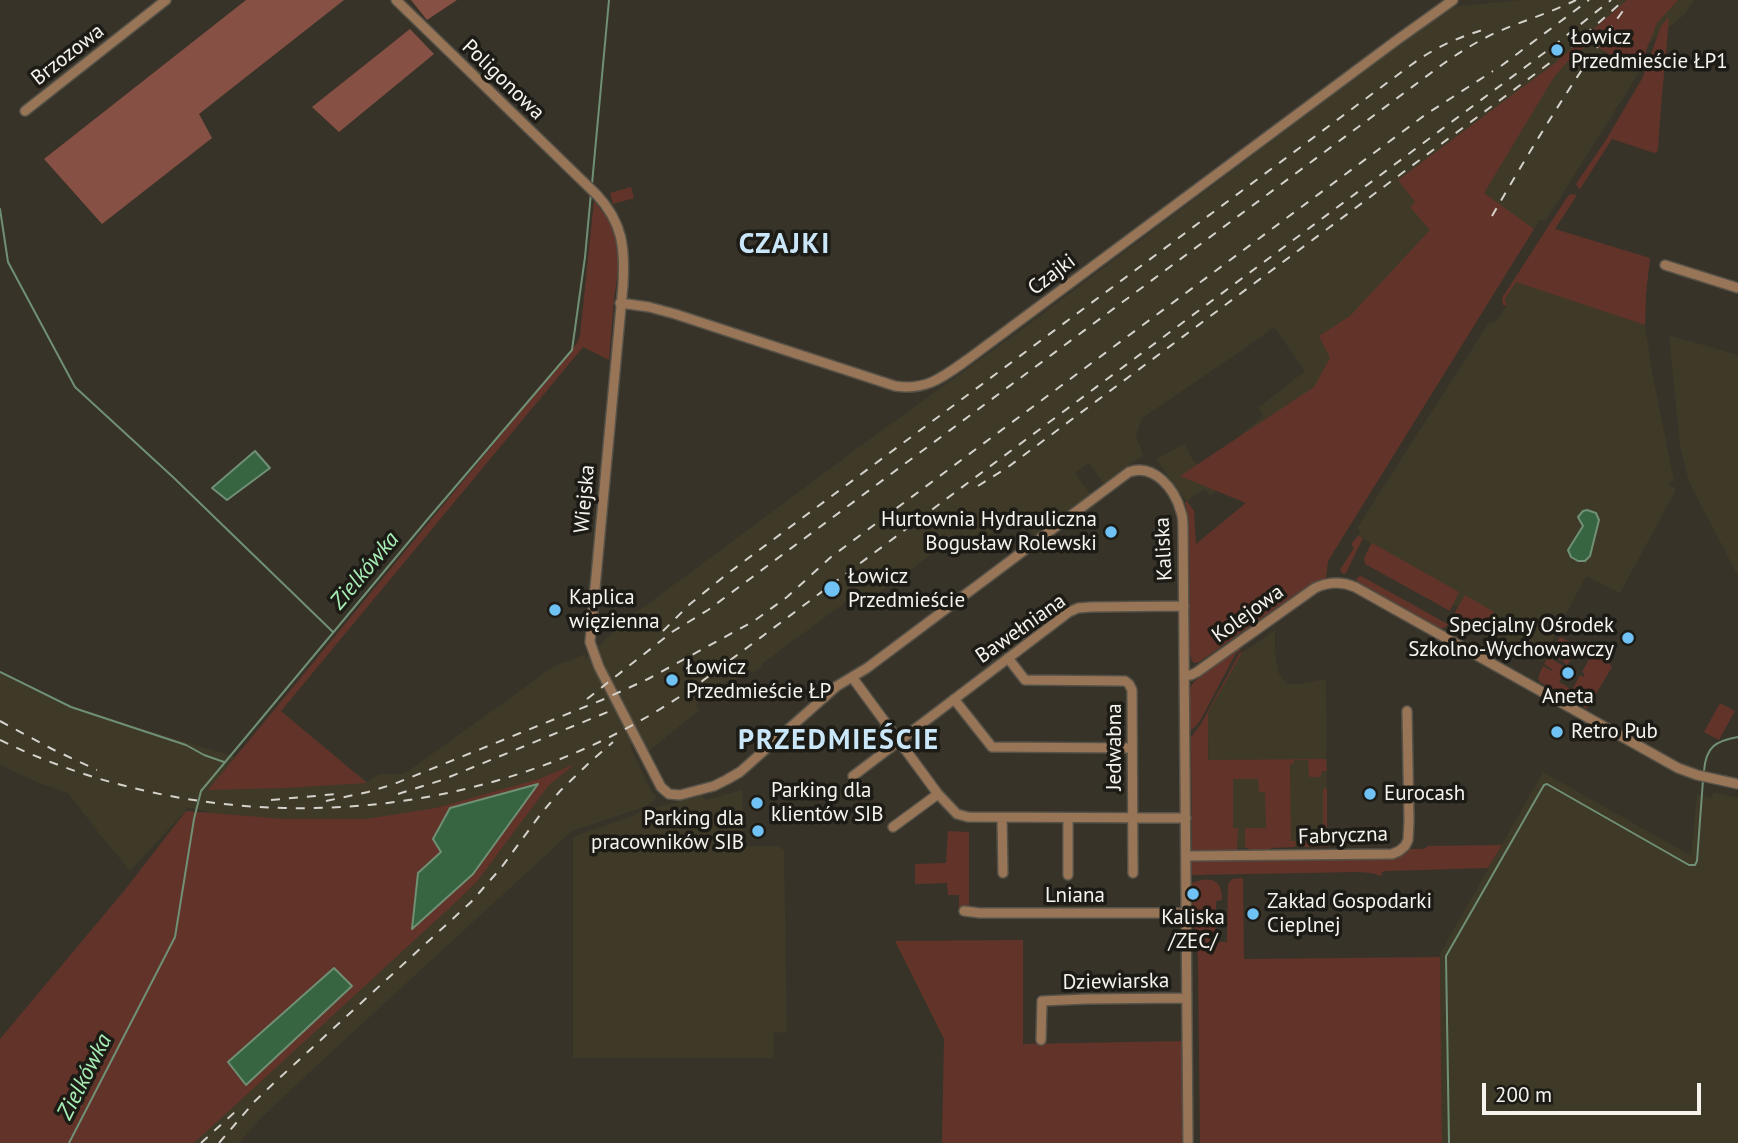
<!DOCTYPE html>
<meta charset="utf-8">
<style>
body{margin:0}
#map{position:relative;width:1738px;height:1143px;overflow:hidden;background:#373329;font-family:"PT Sans",sans-serif}
canvas{display:block}
.scale{position:absolute;left:1482px;top:1083px;width:219px;height:32px;box-sizing:border-box;border:4px solid #f6f4ed;border-top:0;padding-left:9px;font-size:21px;line-height:24px;white-space:nowrap;color:#f6f4ed;-webkit-text-stroke:5px #1d1b16;paint-order:stroke}
</style>
<div id="map">
<canvas width="1738" height="1143"></canvas>
<div class="scale">200 m</div>
</div>
<script>
const context = document.querySelector('canvas').getContext('2d');
context.lineJoin = 'round';
function fillPath(path, color) { context.fillStyle = color; context.fill(path, 'evenodd'); }
function trace(path, color, width, dash) { context.strokeStyle = color; context.lineWidth = width; context.lineCap = dash ? 'butt' : 'round'; context.setLineDash(dash || []); context.stroke(path); }
function write(font, color, halo, rows, align = 'center') {
  context.font = font + ' "PT Sans",sans-serif'; context.lineWidth = 7; context.setLineDash([]); context.textBaseline = 'middle'; context.strokeStyle = halo; context.fillStyle = color; for (const [text, x, y, turn = 0] of rows) {
    context.save(); context.translate(x, y); context.rotate((+turn || 0) * Math.PI / 180); context.textAlign = isNaN(turn) ? turn : align; if (halo) context.strokeText(text, 0, 0); context.fillText(text, 0, 0); context.restore();
  }
}
fillPath(new Path2D(`
 M1522 0H1694L1684 15 1648 44 1634 67 1640 71 1546 220H1539L1534 229 1528 225 1287 542 1222 522 1246 503 1220 488 1210 496 1205 489 1186 501 1156 459 1185 444 1191 457 1201 469 1263 416 1258 408 1305 371 1274 327 1244 349 1142 418 1136 436 1143 455 1104 484 1089 463 1075 473 1090 494 1034 536 1017 514 972 549 960 533 874 597 878 604 868 612 855 595 762 664 763 666 753 673 749 669 730 684 727 681 696 705 699 710 648 752 640 737 630 746 652 793 657 797 647 806 572 831 314 1068 259 1120 239 1143H150L191 926 207 811 188 808 130 871 102 837 68 793 39 783 0 765V673L65 706 236 757 270 717 278 772 357 773 367 782 379 774H404L553 667 585 654V660L621 624 870 439 1021 330 1450 7Z
 M1516 281 1645 325 1653 377 1674 481 1668 483 1676 490 1620 593 1586 576 1541 662 1484 629 1486 623 1365 555 1371 543 1358 536 1360 531 1357 528 1488 324 1496 322 1507 306 1505 299Z
 M1669 335 1738 355V576L1689 482 1680 446Z
 M1275 630V651L1278 672 1283 679 1288 684H1298L1326 679 1327 847 1209 848 1208 713 1242 653Z
 M1543 772 1691 856 1697 794 1712 798 1713 792 1738 798V1143H1442L1440 954Z
 M742 790 744 846H778L784 850 787 1032 774 1033 773 1058H573V838L575 836 633 816 634 814 701 795 706 800Z`), '#3f3928');
fillPath(new Path2D(`
 M1627 0H1678L1657 23 1647 48 1640 71 1590 43 1568 61 1554 77 1484 193 1534 229 1328 561 1326 579 1314 584 1299 592 1199 662 1195 663 1192 661 1190 655 1189 522 1185 502 1187 501 1194 511 1196 544 1246 503 1180 476 1314 387 1330 358 1319 336 1350 316 1430 230 1410 207 1415 202 1398 180 1554 64Z
 M1669 17C1666 62 1660 106 1658 151L1654 153 1612 139 1580 189H1579L1576 184 1606 140 1643 77 1661 26Z
 M631 187 634 198 613 204 610 193Z
 M1571 194 1577 195 1555 229 1650 258 1646 294 1645 325 1516 282 1505 299 1507 306 1503 305 1502 298 1568 196Z
 M594 201 611 222 617 246 619 265 614 298 609 360 583 347 281 711 367 783 286 788 208 790 577 343 580 336Z
 M1358 536 1363 538 1346 573 1343 574 1340 570 1354 548 1351 544Z
 M1372 543 1459 592 1450 611 1365 564 1364 558Z
 M1360 576H1361L1453 627 1452 629 1447 625 1445 628H1440L1358 582 1356 579Z
 M1465 595 1494 612 1487 624 1478 627 1454 614Z
 M1560 637 1570 642 1560 660 1550 654Z
 M1572 643 1607 661 1612 667 1587 709 1540 682 1538 678 1543 666 1552 671 1553 670 1544 664 1548 657 1567 668 1559 682 1572 690 1580 675 1583 677 1585 674 1582 672 1591 656 1578 649 1567 665 1562 661Z
 M1239 648 1241 650 1236 653 1200 721 1194 728 1190 730C1189 718 1186 703 1189 691 1193 676 1226 658 1239 648Z
 M1247 649 1242 653 1208 713V760L1326 759 1327 771H1322L1320 777H1310L1309 776 1308 760H1294L1293 764H1290L1291 841H1296L1295 847 1271 848 1270 852H1252L1248 848H1245V828H1266L1265 792H1259L1258 779H1233V828H1238L1237 850 1234 852H1194L1192 849 1191 737 1201 724 1239 654Z
 M1720 703 1735 711 1719 740 1704 732Z
 M575 764 549 785 478 880 458 900 194 1143H0V1039L124 891 186 811 285 819H366L436 808 539 779ZM352 986 246 1085H245L228 1062Z
 M1327 788V847H1302L1301 844 1304 842 1323 840V789Z
 M948 831 969 832V908H959V895H948L947 883 915 884V864L946 863Z
 M1502 845 1488 868 1385 871 1382 872 1381 876 1371 873 1359 872 1192 875 1191 862 1197 860 1398 857 1403 855 1409 849H1424L1428 846Z
 M1243 878 1244 959 1440 957 1442 1143H1200L1198 959 1192 901V883C1211 876 1222 879 1222 900L1216 901V942H1227L1228 884 1232 879Z
 M1023 940V1044L1184 1041V1143H942L944 1039 895 941Z`), '#623429');
fillPath(new Path2D(`
 M246 0H344L199 114 212 138 102 224 44 159Z
 M411 0H457L427 20Z
 M410 29 434 54 339 132 312 107Z`), '#875044');
const water = new Path2D(`
 M255 451 270 468 227 500 212 488Z
 M1587 510 1596 513 1599 520 1590 556 1585 561H1578L1571 557 1568 550 1583 526 1578 517 1583 511Z
 M538 784 473 874 412 929 418 873 441 852 433 839 450 808Z
 M334 968 352 986 246 1085 228 1062Z`);
fillPath(water, '#376542');
trace(water, '#709075', 2);
trace(new Path2D(`
 M592 184 609 0
 M0 209 8 262 75 387 174 478 333 632
 M0 672 71 707 186 745 204 755 224 762
 M1704 771C1706 747 1715 741 1738 737
 M69 1143 175 937 194 819 201 791 427 520 572 350 585 257 591 193
 M1449 1143 1446 956 1544 785 1547 784 1689 865H1695L1697 861 1703 780`), '#709075', 2);
const minor = new Path2D(`
 M396 0 597 195C623 223 625 248 623 285L590 642 599 667 661 787 669 794 680 795 714 786 726 780 740 772 837 686 867 668 1129 472C1154 463 1175 489 1181 512 1183 517 1183 523 1183 529L1188 1143
 M25 111 166 0
 M1665 265 1738 288
 M620 303 649 307 675 314 895 386C926 391 943 377 967 360L1397 40 1453 0
 M1008 658 1025 680 1125 681 1129 684 1132 690 1133 873
 M1184 675H1191L1197 672 1315 588C1328 582 1341 581 1355 587L1678 768 1697 775 1738 784
 M852 677 938 794 957 814 968 817 1186 818
 M954 699 992 747 1131 748
 M853 776 1069 612 1078 608 1091 607 1184 606
 M1002 818 1003 873
 M1068 818V875
 M893 827 938 794
 M1186 856 1392 854 1399 851 1405 846 1408 840 1409 821 1407 711
 M964 911 980 913H1186
 M1041 1040 1042 1001 1086 999 1187 998`);
trace(minor, '#565248', 12);
trace(minor, '#987557', 9);
trace(new Path2D(`
 M1501 66 1589 0
 M1492 216C1533 145 1576 75 1625 8
 M978 486 1008 467 1531 77 1575 44 1624 0
 M663 631 690 604 727 574 1411 65C1437 46 1459 37 1489 28
 M587 699 672 632 708 610 1443 64C1460 52 1476 42 1495 33 1522 21 1550 13 1576 0
 M0 721 54 750 97 770
 M0 740C222 848 500 827 701 682L1552 47 1611 0
 M398 794 442 780 610 711
 M271 800 337 794
 M326 801 368 792 394 784 602 700 648 679 754 621 787 597 831 557 1425 115 1493 71
 M201 1143 236 1111
 M219 1143 255 1101 275 1082 471 902 501 868 540 815 560 791 590 762 613 742`), '#d5d2cb', 2, [9, 9]);
for (const [x, y, r, color] of [
 [1557,50,7,"#70c1f4"],
 [1111,532,7,"#70c1f4"],
 [832,589,9,"#70c1f4"],
 [555,610,7,"#70c1f4"],
 [1628,638,7,"#70c1f4"],
 [1568,673,7,"#70c1f4"],
 [672,680,7,"#70c1f4"],
 [1557,732,7,"#70c1f4"],
 [1370,794,7,"#70c1f4"],
 [757,803,7,"#70c1f4"],
 [758,831,7,"#70c1f4"],
 [1193,894,7,"#70c1f4"],
 [1253,914,7,"#70c1f4"]
]) { const dot = new Path2D(); dot.arc(x, y, r, 0, 2 * Math.PI); context.fillStyle = color; context.fill(dot); trace(dot, '#1d1b16', 2.5); }
write('21px', '#f6f4ed', '#1d1b16', [
 ["Łowicz",1571,38],
 ["Przedmieście ŁP1",1571,62],
 ["Hurtownia Hydrauliczna",1097,520,"right"],
 ["Bogusław Rolewski",1097,544,"right"],
 ["Łowicz",848,577],
 ["Przedmieście",848,601],
 ["Kaplica",569,598],
 ["więzienna",569,622],
 ["Specjalny Ośrodek",1614,626,"right"],
 ["Szkolno-Wychowawczy",1614,650,"right"],
 ["Łowicz",686,668],
 ["Przedmieście ŁP",686,692],
 ["Aneta",1568,697,"center"],
 ["Retro Pub",1571,732],
 ["Parking dla",771,791],
 ["klientów SIB",771,815],
 ["Eurocash",1384,794],
 ["Parking dla",744,819,"right"],
 ["pracowników SIB",744,843,"right"],
 ["Zakład Gospodarki",1267,902],
 ["Cieplnej",1267,926],
 ["Kaliska",1193,918,"center"],
 ["/ZEC/",1193,942,"center"]
], 'left');
write('21px', '#f6f4ed', '#1d1b16', [
 ["Brzozowa",68,55,-38],
 ["Poligonowa",503,80,44],
 ["Czajki",1052,275,-37],
 ["Wiejska",585,499,-85],
 ["Kaliska",1164,549,-93],
 ["Kolejowa",1248,614,-36],
 ["Bawełniana",1021,629,-35],
 ["Jedwabna",1115,747,-90],
 ["Fabryczna",1343,836,-2],
 ["Lniana",1075,896],
 ["Dziewiarska",1116,982,-1]
]);
write('italic 23px', '#a6eeb5', '#1d1b16', [
 ["Zielkówka",365,571,-50],
 ["Zielkówka",85,1077,-63]
]);
context.letterSpacing = '2px';
write('bold 28px', '#cae7fa', '#1d1b16', [
 ["CZAJKI",785,245],
 ["PRZEDMIEŚCIE",839,741]
]);
context.letterSpacing = '0px';
</script>
